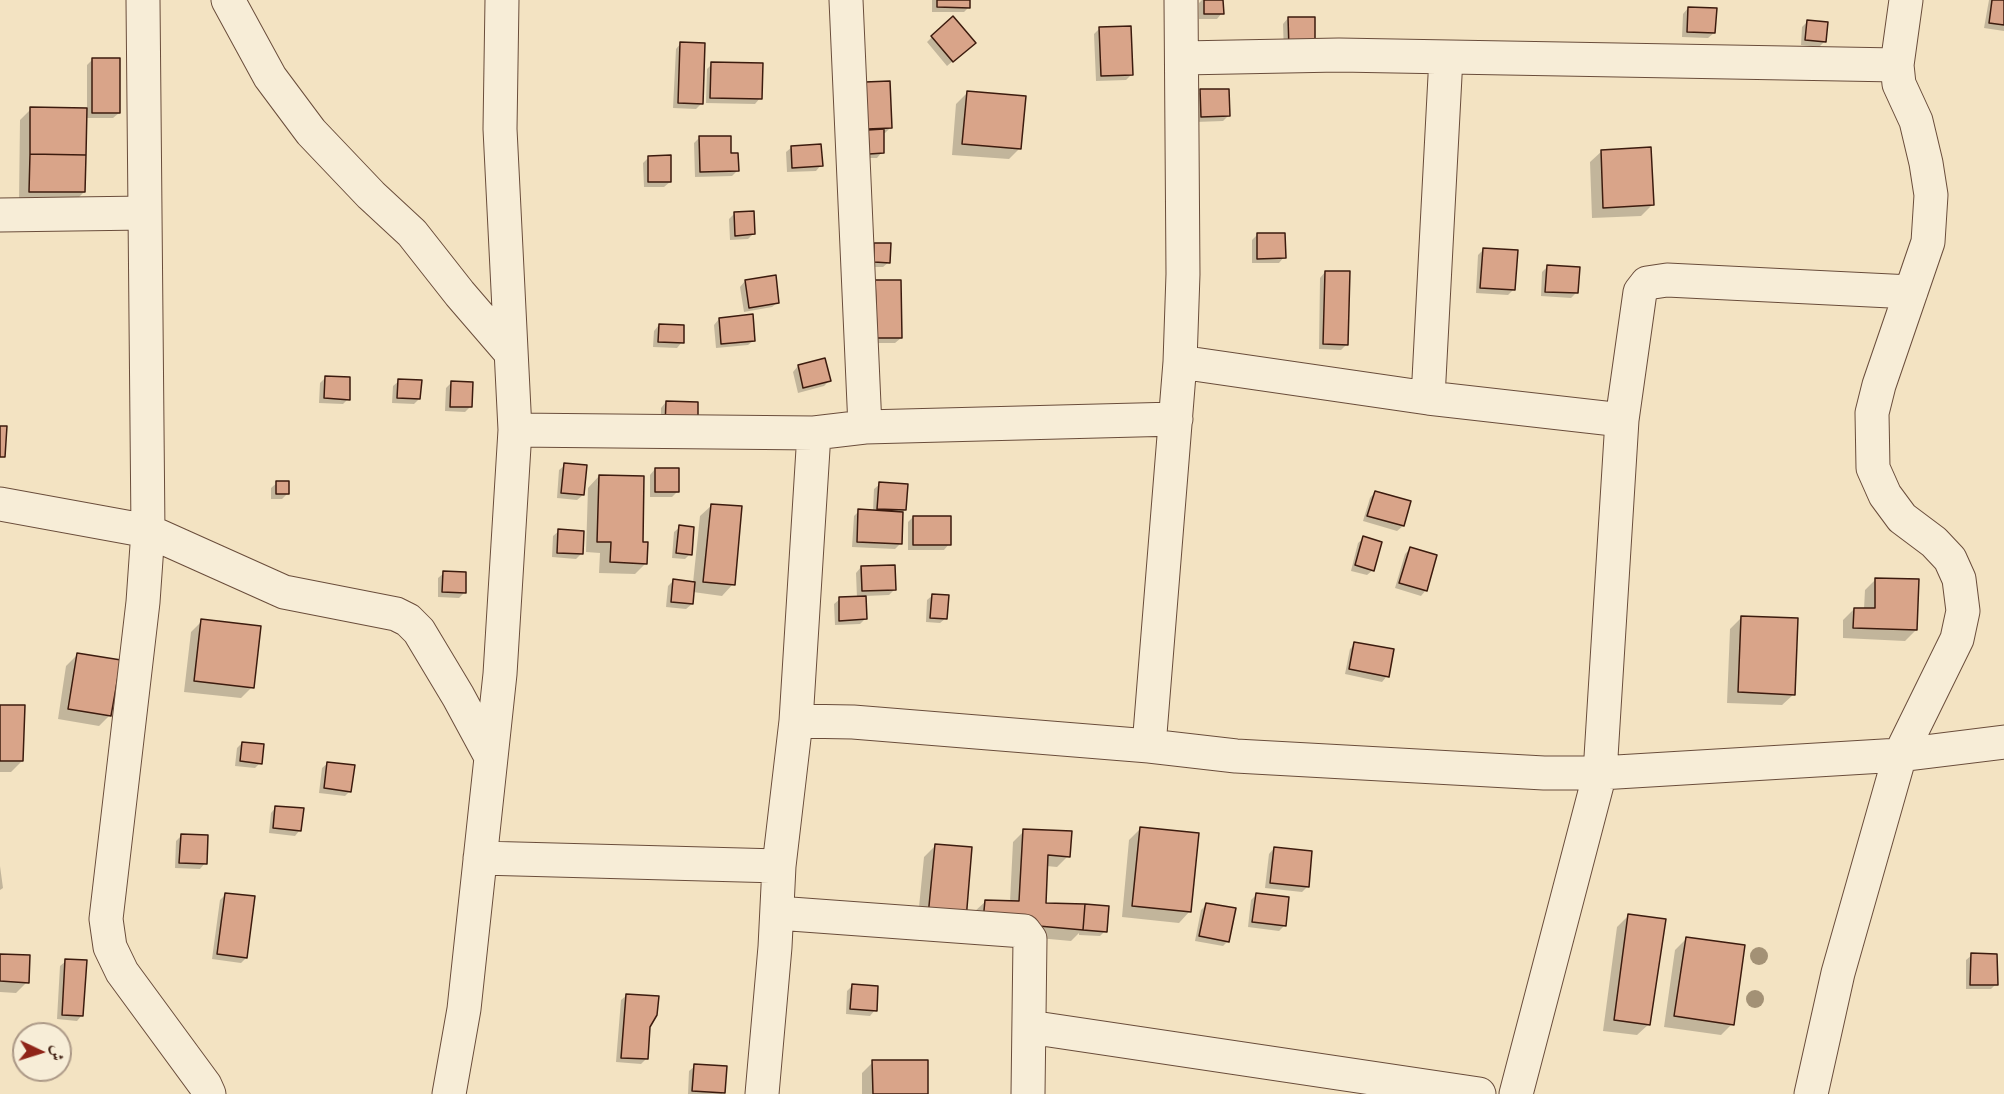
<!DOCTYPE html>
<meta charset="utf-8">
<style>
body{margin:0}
#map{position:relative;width:2004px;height:1094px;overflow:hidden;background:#f3e3c2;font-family:"Libre Caslon Text",Amiri,serif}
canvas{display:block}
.north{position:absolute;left:12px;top:1022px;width:60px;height:60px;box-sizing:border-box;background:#f7edd7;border:2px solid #ac9987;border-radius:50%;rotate:94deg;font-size:16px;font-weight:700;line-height:24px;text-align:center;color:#3c1b0e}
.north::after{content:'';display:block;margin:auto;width:21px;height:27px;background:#8f2418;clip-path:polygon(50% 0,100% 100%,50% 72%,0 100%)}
</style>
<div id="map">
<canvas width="2004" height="1094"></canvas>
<div class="north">ش</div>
</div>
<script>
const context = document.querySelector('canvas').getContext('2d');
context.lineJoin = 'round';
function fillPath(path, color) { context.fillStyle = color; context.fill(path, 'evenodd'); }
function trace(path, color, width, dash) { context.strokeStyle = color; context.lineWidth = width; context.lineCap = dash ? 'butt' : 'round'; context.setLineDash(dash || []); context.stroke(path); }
fillPath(new Path2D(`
 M932 0H969V7L964 12H932Z
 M1202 0H1222V13L1217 19H1199V3Z
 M1989 0H2004V31L1984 28Z
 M1688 8 1714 33 1708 38 1682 37 1683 14Z
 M1288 18H1313L1284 55 1283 24Z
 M1807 22 1825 41 1819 47 1801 45 1802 27Z
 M1099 29 1131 75 1126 80 1096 81 1094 34Z
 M932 37 968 48 947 66 927 42Z
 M681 43 701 104 696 109 673 108 676 49Z
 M93 59 119 113 113 118H85L84 192 73 203 19 202 20 120 31 109H87V65Z
 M712 64 760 98 755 104 706 103 707 69Z
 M860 89 890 128 885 133H882V152L877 158H865Z
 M1201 91 1228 116 1223 121 1196 122V96Z
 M967 93 1020 148 1009 159 952 155 956 104Z
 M699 138 729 154 738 170 732 176 695 177 694 143Z
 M792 147 821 165 816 171 787 172 786 152Z
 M1602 151 1652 205 1641 216 1592 218 1590 162Z
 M649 157 670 182 664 187H644L643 163Z
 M734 214 753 234 748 239 730 240 729 219Z
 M1257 235 1284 257 1279 263H1252V240Z
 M875 244 889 262 883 267H869V250Z
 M1484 249 1513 290 1508 295 1476 293 1478 255Z
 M1548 266 1576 293 1571 298 1541 296 1542 272Z
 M1325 272 1347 344 1341 350 1319 349 1320 278Z
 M745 281 778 302 772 307 744 312 740 287Z
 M899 282 901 338 895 343H872Z
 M719 319 754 340 748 345 716 348 714 325Z
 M659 325 682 342 677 348 653 347 654 331Z
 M798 366 829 381 824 386 798 393 793 372Z
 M325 378 348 399 343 404 319 403 320 383Z
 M399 381 419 399 414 404 392 403 393 386Z
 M451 383 470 407 465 412 445 411 446 388Z
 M666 402 697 403 661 431V408Z
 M565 465 583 495 577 500 557 498 559 470Z
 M655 469 678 491 672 497H650V475Z
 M599 476 641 543 646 563 635 574 599 573 600 553 586 552 588 488Z
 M277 483 287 494 282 499H271V488Z
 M880 484 905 510 902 513 900 544 895 549 852 547 854 516 859 511H873L874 489Z
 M1375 492 1403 526 1397 531 1363 521 1370 498Z
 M712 505 733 584 722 596 693 592 692 604 686 609 666 607 668 586 673 581 693 583 700 516Z
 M913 517 949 544 944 550H908V522Z
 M680 527 690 554 685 559 672 558 674 532Z
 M559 531 581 554 576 559 552 557 553 536Z
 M1364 538 1373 570 1367 575 1351 571 1358 543Z
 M1410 549 1426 590 1421 596 1395 588 1405 554Z
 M861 567 894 590 889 595 865 596V619L860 624 835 625 834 604 840 599 857 598 856 573Z
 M444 573 464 593 459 598 438 597V578Z
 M1876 579 1916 630 1905 641 1843 638V620L1854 609H1864L1865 590Z
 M933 595 946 618 940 623 926 622 927 600Z
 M1742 617 1794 694 1782 705 1727 703 1730 629Z
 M202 621 252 687 241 698 184 692 191 632Z
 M1355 644 1387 676 1382 682 1345 674 1350 649Z
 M77 655 110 715 99 726 58 719 66 666Z
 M0 706 22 761 11 772H0Z
 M242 743 260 763 255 768 235 766 237 748Z
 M328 763 350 791 345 796 319 793 322 768Z
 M276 807 300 830 295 836 269 833 271 813Z
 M1140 829 1190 911 1179 923 1122 917 1129 840Z
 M1024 831 1068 856 1057 867 1046 866 1044 904 1105 931 1100 936 1079 935V933L1071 941 973 932 974 912 986 901 1010 902 1013 842Z
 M181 836 205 863 200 869 175 868 176 841Z
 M935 846 970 848 917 927 924 857Z
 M1274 848 1307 887 1302 892 1265 888 1269 854Z
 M0 866 3 888 0 890Z
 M226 894 246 958 241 963 212 959 220 900Z
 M1256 895 1285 925 1279 931 1248 927 1251 900Z
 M1206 905 1228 941 1223 946 1195 941 1201 910Z
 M1628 916 1649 1024 1637 1035 1603 1031 1617 927Z
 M1686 939 1732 1024 1721 1035 1664 1027 1675 950Z
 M0 955 27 982 16 993 0 992Z
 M1972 955 1996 984 1991 989H1966V960Z
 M66 961 82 1015 77 1021 57 1019 60 966Z
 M853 985 875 1010 870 1016 846 1014 847 991Z
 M627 995 649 1026 647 1058 641 1064 616 1062 621 1000Z
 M873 1062 927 1094H862V1073Z
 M695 1066 723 1092 722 1094H688L689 1071Z`), '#0003');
const building = new Path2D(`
 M937 0H970V8L937 7Z
 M1204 0H1223L1224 14H1204Z
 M1992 0H2004V25L1989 23Z
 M1688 7 1717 8 1715 33 1687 32Z
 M953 16 976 43 953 62 931 36Z
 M1288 17H1315V50H1289Z
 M1807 20 1828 22 1826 42 1805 40Z
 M1131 26 1133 75 1101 76 1099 27Z
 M680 42 705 43 703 104 678 103Z
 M92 58H120V113H92Z
 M711 62 763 63 762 99 710 98Z
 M890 81 892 128 867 129 865 82Z
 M1200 89H1229L1230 116 1201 117Z
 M967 91 1026 96 1021 149 962 144Z
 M30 107 87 108 86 155 30 154Z
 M884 129V153L869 154 868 130Z
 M699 136H731V153H738L739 171 700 172Z
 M821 144 823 166 792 168 791 146Z
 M1651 147 1654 205 1603 208 1601 150Z
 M30 154 86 155 85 192H29Z
 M671 155V182H648V156Z
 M754 211 755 234 735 236 734 212Z
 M1257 233H1285L1286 258 1257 259Z
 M874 243H891L890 263 874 262Z
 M1483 248 1518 250 1515 290 1480 288Z
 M1547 265 1580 267 1578 293 1545 292Z
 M1325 271H1350L1348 345 1323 344Z
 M776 275 779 303 749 308 745 280Z
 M875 280H901L902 338H877Z
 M753 314 755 341 721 344 719 318Z
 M659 324 684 325V343L658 342Z
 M825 358 831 381 803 388 798 365Z
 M325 376 350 377V400L324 398Z
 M398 379 422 380 420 399 397 398Z
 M451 381 473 382 472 407H450Z
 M666 401 698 402V427L665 426Z
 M0 426H7L5 457H0Z
 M564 463 587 465 584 495 561 493Z
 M655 468H679V492H655Z
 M599 475 644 476 643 542H648L647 564 610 562 611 542H597Z
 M276 481H289V494H276Z
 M879 482 908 484 906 510 877 509Z
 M1375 491 1411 501 1404 526 1367 516Z
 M711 504 742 506 735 585 703 582Z
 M858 509 903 512 902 544 857 542Z
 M913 516H951V545H913Z
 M679 525 694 527 692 555 676 553Z
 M558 529 584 531 583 554 557 553Z
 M1363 536 1382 542 1374 571 1355 565Z
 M1410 547 1437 555 1427 591 1399 583Z
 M895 565 896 590 862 591 861 566Z
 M443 571 466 572V593L442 592Z
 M1875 578 1919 579 1917 630 1853 628 1854 608H1875Z
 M673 579 695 582 693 604 671 602Z
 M932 594 949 595 947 619 930 618Z
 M866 596 867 619 839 621V597Z
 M1741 616 1798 618 1795 695 1738 692Z
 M201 619 261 626 254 688 194 681Z
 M1354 642 1394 649 1389 677 1349 669Z
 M77 653 121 660 111 716 68 709Z
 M0 705H25L23 761H0Z
 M242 742 264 744 262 764 240 761Z
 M327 762 355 765 351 792 324 788Z
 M275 806 304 808 301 831 273 828Z
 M1140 827 1199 833 1191 912 1132 906Z
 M1023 829 1072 831 1070 857 1048 855 1046 903 1085 904 1083 930 983 921 985 900 1019 901Z
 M181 834 208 835 207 864 179 863Z
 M935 844 972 847 966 920 928 916Z
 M1274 847 1312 851 1309 887 1270 883Z
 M225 893 255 896 247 958 217 954Z
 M1256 893 1289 897 1286 926 1252 922Z
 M1206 903 1236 908 1229 942 1199 936Z
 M1085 904 1109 906 1107 932 1083 930Z
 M1628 914 1666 919 1650 1025 1614 1020Z
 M1686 937 1745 945 1734 1025 1674 1016Z
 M1971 953 1997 954 1998 985H1970Z
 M0 954 30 955 29 983 0 981Z
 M65 959 87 960 83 1016 62 1015Z
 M852 984 878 986 877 1011 850 1009Z
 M626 994 659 996 657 1015 650 1027 648 1059 621 1058Z
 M872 1060H928V1094H873Z
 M694 1064 727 1066 725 1093 692 1091Z`);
fillPath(building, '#d9a489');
trace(building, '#3c1b0e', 1.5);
const minor = new Path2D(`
 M143 0 148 531 143 602 106 919 110 947 122 972 205 1085 209 1094
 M228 0 270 77 311 132 371 195 412 233 460 294 510 352
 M846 0 865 427
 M1182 58 1339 55 1897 65
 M0 215 145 213
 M1180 362 1428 398 1622 420
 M1428 398 1446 57
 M515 430 814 433 865 427 1176 419
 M0 504 148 531 284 592 396 614 408 620 419 631 458 696 491 757
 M796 721 853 722 1149 746 1236 756 1544 773H1600L1900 755 2004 742
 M1149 746 1180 362 1183 274 1181 0
 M480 858 779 866
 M777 913 1024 931 1030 939 1028 1094
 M1029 1027 1479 1094
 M449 1094 464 1009 500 674 515 430 500 129 502 0
 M762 1094 775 947 779 866 796 721 814 433
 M1516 1094 1600 773 1622 420 1640 292 1647 283 1667 280 1911 292
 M1811 1094 1838 973 1900 755 1957 639 1963 611 1959 579 1950 559 1934 542 1902 518 1885 495 1873 468 1872 413 1879 385 1928 242 1931 195 1926 163 1916 121 1899 84 1897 65 1906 0`);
trace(minor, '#6a4d3b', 35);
trace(minor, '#f7edd7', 33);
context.fillStyle = '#a39175';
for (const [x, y] of [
 [1759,956],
 [1755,999]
]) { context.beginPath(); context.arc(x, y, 9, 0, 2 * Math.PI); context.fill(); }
</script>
